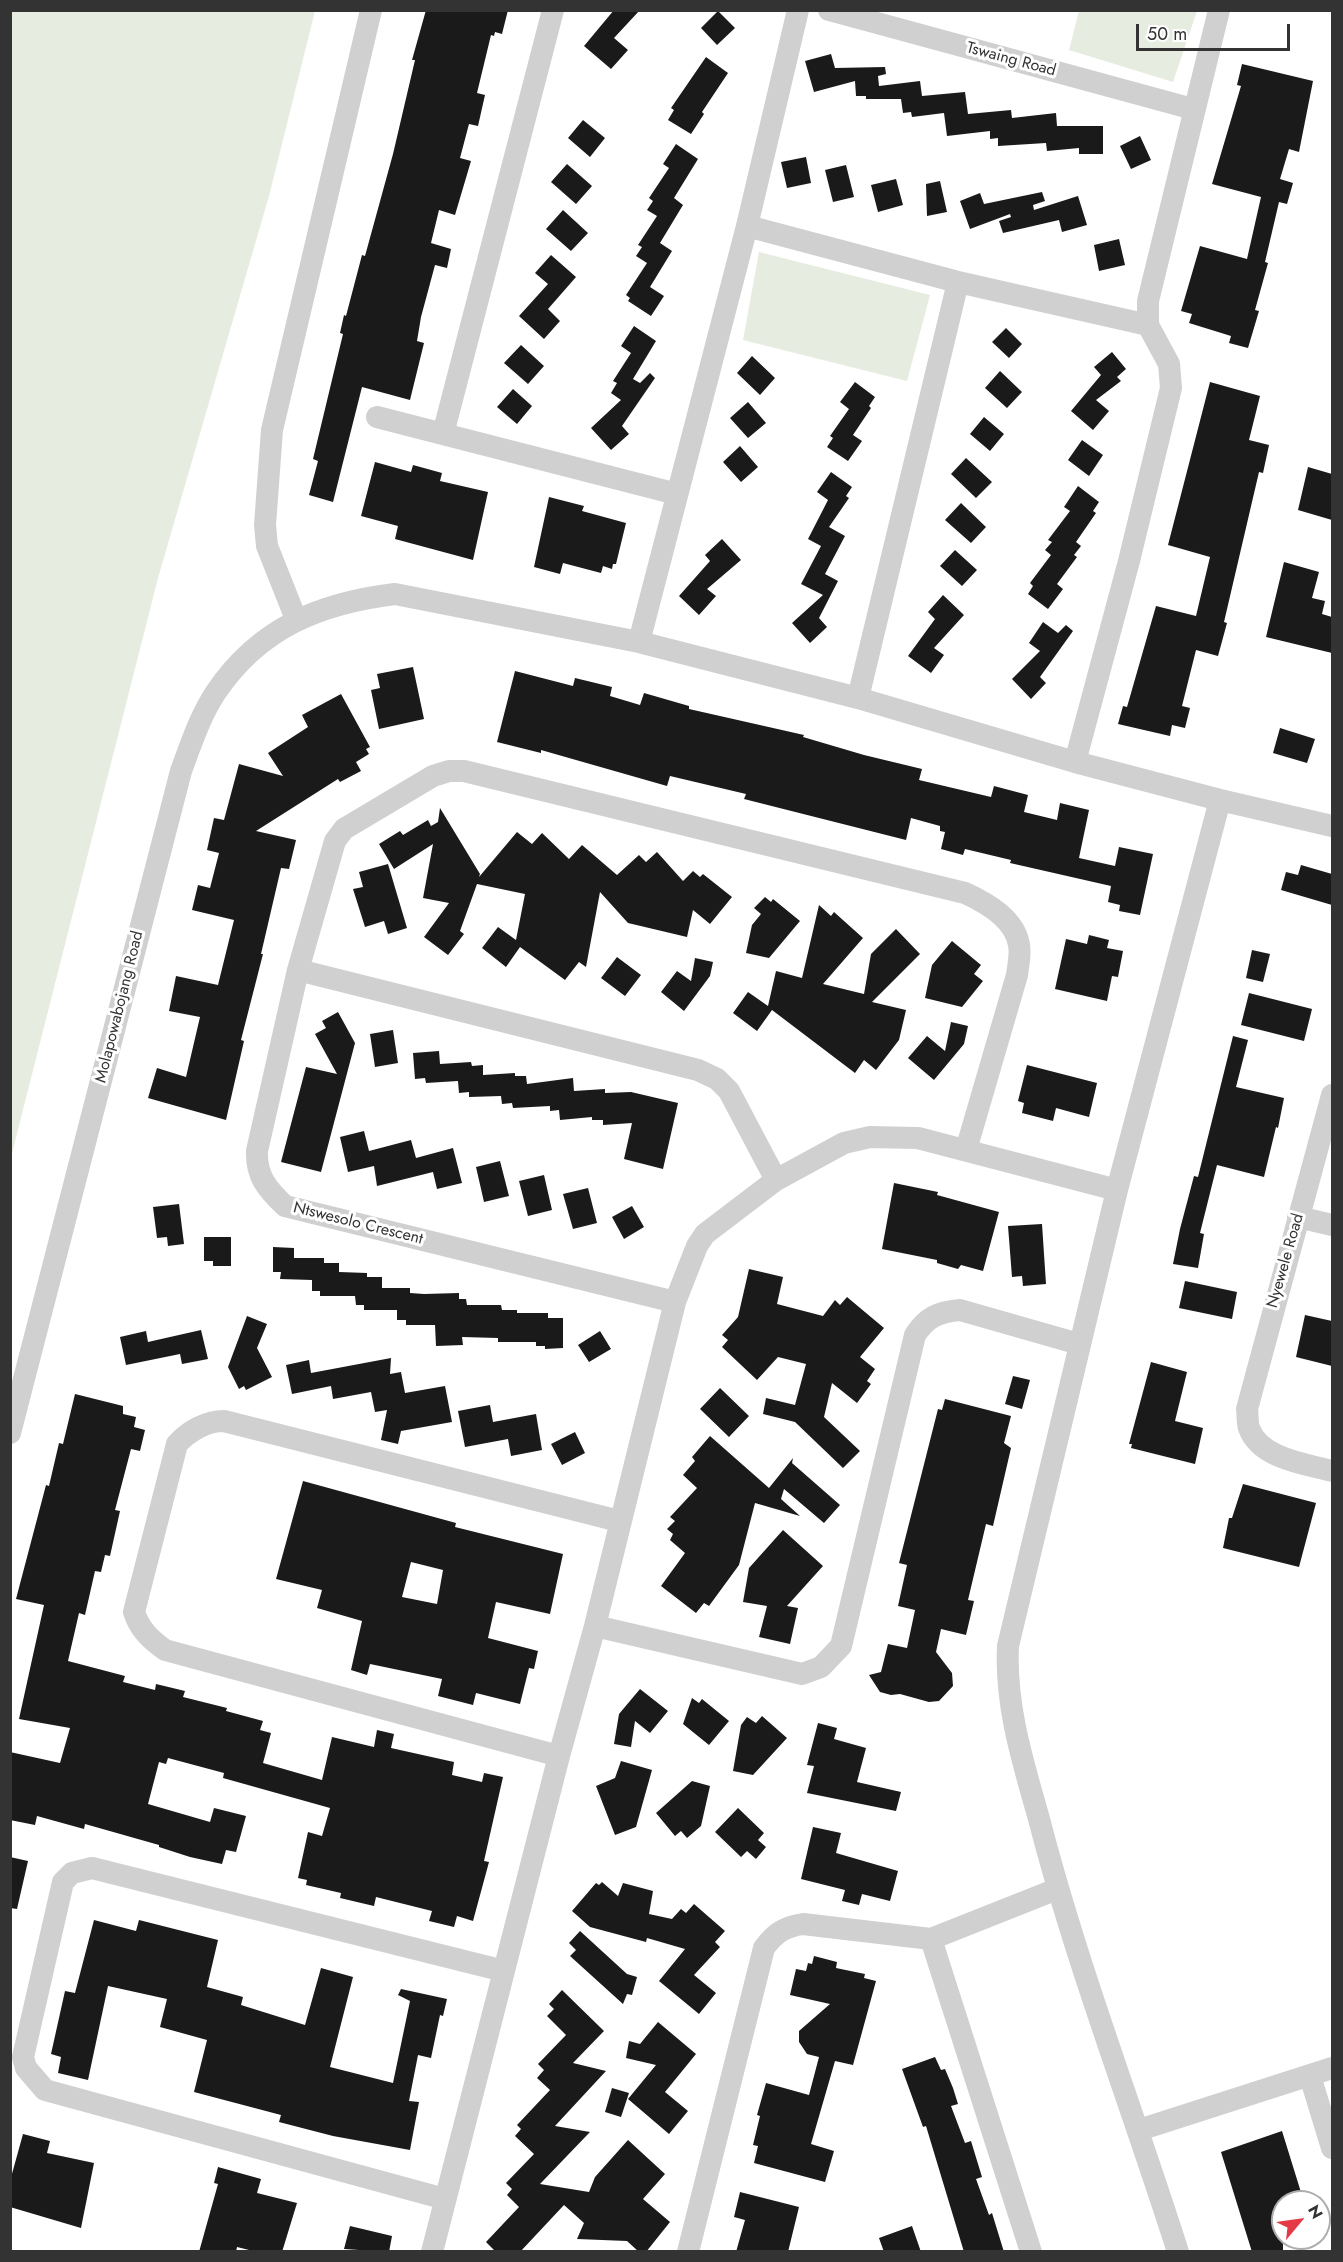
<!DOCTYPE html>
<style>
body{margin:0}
#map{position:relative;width:1343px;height:2262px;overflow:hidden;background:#fff;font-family:Jost,sans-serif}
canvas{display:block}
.frame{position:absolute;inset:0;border:12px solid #333;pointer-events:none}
.north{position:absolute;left:1271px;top:2190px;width:60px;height:60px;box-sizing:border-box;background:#fff;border:2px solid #adadad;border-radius:50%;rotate:61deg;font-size:16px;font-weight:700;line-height:24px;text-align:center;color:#333}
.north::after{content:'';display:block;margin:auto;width:21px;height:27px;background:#e63946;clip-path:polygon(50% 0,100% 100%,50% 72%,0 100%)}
.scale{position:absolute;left:1136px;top:24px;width:154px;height:27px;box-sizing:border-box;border:3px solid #333;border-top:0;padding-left:8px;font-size:18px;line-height:21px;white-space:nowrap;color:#333;-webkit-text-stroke:4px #fff;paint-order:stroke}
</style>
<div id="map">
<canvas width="1343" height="2262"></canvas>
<div class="frame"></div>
<div class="north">N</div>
<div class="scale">50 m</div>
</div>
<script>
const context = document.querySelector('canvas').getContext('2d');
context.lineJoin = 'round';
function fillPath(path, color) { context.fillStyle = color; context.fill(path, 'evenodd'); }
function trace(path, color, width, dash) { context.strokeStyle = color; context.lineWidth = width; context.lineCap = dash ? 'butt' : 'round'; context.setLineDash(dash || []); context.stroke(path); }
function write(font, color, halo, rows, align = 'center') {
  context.font = font + ' Jost,sans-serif'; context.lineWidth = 6; context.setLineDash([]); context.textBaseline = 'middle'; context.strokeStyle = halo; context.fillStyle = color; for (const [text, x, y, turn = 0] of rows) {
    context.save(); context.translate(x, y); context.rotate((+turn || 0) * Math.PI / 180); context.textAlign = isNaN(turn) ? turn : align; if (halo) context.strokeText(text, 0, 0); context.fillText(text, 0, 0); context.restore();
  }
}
fillPath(new Path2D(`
 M11 10 315 11 269 196 158 578 11 1157Z
 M1079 11V10L1197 11 1173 82 1069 50Z
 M759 252 930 295 907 381 743 340Z`), '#e6ecdf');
fillPath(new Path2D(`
 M426 10H508L502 34 495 32 494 36 491 35 477 93 485 95 478 126 469 124 460 158 471 161 455 215 439 210 431 243 451 249 447 268 435 265 421 317 417 341 424 343 410 400 362 387 333 502 309 495 318 461 313 459 343 334 340 333 344 315 346 316 362 255 365 256 393 154 415 60H412Z
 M614 10H640L614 38 628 50 611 69 584 46Z
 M718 11 735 28 717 45 701 28Z
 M831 54 835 68 885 67 886 74 878 76 879 86 920 81 922 96 965 92 968 114 1011 110 1012 118 1056 113 1057 126H1103V154H1079V148L1047 151 1046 143 998 146V138L990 139V131L947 136 944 113 912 117 911 112 903 113 901 99H866V96H856L855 81 814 92 805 61Z
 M706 57 728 73 702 112 704 114 691 134 668 120 674 110 671 108Z
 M1242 64 1313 81 1299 152 1289 149 1280 179 1293 183 1287 204 1279 202 1265 262 1268 263 1255 310 1259 311 1248 348 1229 343 1231 336 1189 323 1192 314 1181 311 1200 246 1247 259 1261 197 1212 184 1241 86 1237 85Z
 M583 120 605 138 590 157 568 138Z
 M1140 136 1151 160 1131 169 1120 146Z
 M676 144 698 159 674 198 683 205 660 243 672 251 650 287 664 296 651 316 628 301 630 298 626 295 647 263 636 256 642 247 638 245 657 216 647 210 653 201 649 198 669 168 663 164Z
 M806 157 811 183 787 188 781 162Z
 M567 164 592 186 576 204 551 182Z
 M846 165 854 197 833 202 825 170Z
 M896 179 903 205 878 212 871 185Z
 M940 181 947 212 927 216 926 184Z
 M1042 192 1045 201 1033 205 1034 210 1078 196 1087 225 1062 232 1059 220 1003 233 999 221 1011 217 1010 214 970 229 960 201 980 193 984 204Z
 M563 210 588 233 571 251 546 229Z
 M1119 239 1125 265 1099 271 1094 245Z
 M551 255 576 277 548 309 560 321 544 339 519 316 548 284 535 273Z
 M634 326 656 341 633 379 640 383 650 373 655 378 622 426 629 434 611 450 591 428 621 400 611 393 617 383 613 381 631 353 621 346Z
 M1006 328 1022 344 1009 358 992 342Z
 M521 345 544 366 528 384 504 363Z
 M1112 352 1126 369 1117 377 1121 381 1096 400 1109 411 1093 430 1071 411 1101 375 1094 367Z
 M752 356 775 378 760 395 737 373Z
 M1000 371 1022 392 1007 408 985 388Z
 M855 382 875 397 869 406 871 408 853 435 862 441 848 461 827 447 833 438 830 436 849 409 840 402Z
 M1210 382 1260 396 1249 440 1269 445 1263 473 1259 472 1224 622 1227 623 1218 656 1196 650 1182 706 1190 708 1185 728 1172 725 1170 736 1118 724 1123 706 1127 707 1156 606 1196 616 1210 557 1168 545Z
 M513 389 532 406 517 424 497 407Z
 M748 402 766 423 748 438 730 418Z
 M984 417 1004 434 990 451 970 434Z
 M1082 440 1103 455 1089 476 1068 460Z
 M740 446 758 467 741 482 723 462Z
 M966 458 992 482 976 498 951 474Z
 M375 462 411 472 413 465 442 473 440 481 488 492 473 560 395 539 398 526 361 516Z
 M1308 467 1332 474V520L1298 510Z
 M831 472 852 487 846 496 849 498 829 527 845 536 825 574 838 581 819 618 827 627 810 643 792 623 823 595 801 584 821 546 808 539 828 500 817 492Z
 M1078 486 1099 502 1093 511 1096 513 1076 542 1081 546 1074 555 1077 557 1057 584 1063 589 1048 609 1028 594 1033 586 1030 583 1051 555 1045 550 1052 542 1048 540 1070 511 1064 507Z
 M549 497 584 506 582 511 626 523 616 564H613L612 569 603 566 601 573 563 563 560 574 534 567Z
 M961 503 986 527 971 543 945 520Z
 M722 539 741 560 707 589 716 596 699 615 679 596 710 561 705 555Z
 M955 550 977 570 962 586 940 566Z
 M1284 562 1319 572 1312 598 1325 601 1322 614 1332 617V653L1266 637Z
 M943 595 964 615 934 648 944 655 931 673 908 656 935 619 928 612Z
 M1043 622 1058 633 1066 625 1073 631 1040 677 1046 683 1031 699 1012 679 1040 651 1029 643Z
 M413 667 424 719 379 729 371 690 380 688 377 674Z
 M515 671 573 686 575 678 612 687 610 696 640 705 644 693 689 706V709L804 735 803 737 864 755 922 769 919 780 991 797 994 786 1028 795 1024 812 1057 820 1060 803 1089 810 1079 858 1115 866 1119 847 1153 854 1140 915 1119 911 1120 905 1108 902 1111 886 1010 863 1011 860 965 849 963 855 941 849 945 832 940 831V826L911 818 906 840 744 799 746 794 670 776 667 786 541 750V753L497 742Z
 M341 694 370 747 366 749 369 754 356 762 361 771 340 782 338 779 256 831 296 840 289 869 281 868 261 954H263L241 1040 244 1041 226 1120 148 1098 157 1068 186 1077 200 1017 169 1011 176 976 218 985 234 920 192 910 198 885 210 888 219 853 207 850 214 818 224 820 239 764 283 776 268 753 308 727 302 715Z
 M1280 728 1315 739 1307 763 1273 753Z
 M440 808 480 874 479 877 517 832 532 844 542 833 569 859 582 845 617 875 639 855 646 862 657 852 683 881 693 871 700 877 703 874 732 897 710 924 693 910 687 937 628 923 600 892 586 967 579 962 565 980 520 947 506 967 482 948 498 927 516 940 525 894 477 884 460 931 464 934 448 955 424 937 449 903 423 898 433 844 394 869 379 844 400 831 403 835 428 820 431 826 438 822Z
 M388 864 407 928 388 934 384 921 365 927 353 889 363 887 359 872Z
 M1301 865 1332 874V905L1281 890 1286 872 1298 875Z
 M765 897 771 902 773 899 800 921 769 958 746 953 752 925 761 914 754 908Z
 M819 905 831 916 834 912 863 938 823 984 864 994 871 954 896 929 920 954 872 1002 906 1010 899 1040 876 1070 864 1060 855 1073 772 1010 757 1031 733 1013 748 992 768 1006 776 971 802 978Z
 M1089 935 1109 940 1107 948 1123 951 1118 977 1112 976 1107 1001 1055 989 1066 939 1087 944Z
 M952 941 981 965 974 974 983 981 962 1007 925 998 932 965Z
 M1252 950 1270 954 1263 982 1246 978Z
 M617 957 641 975 625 996 601 978Z
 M695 958 713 962 710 976 684 1011 661 992 677 971 691 981Z
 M1249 993 1312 1009 1304 1041 1241 1025Z
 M338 1012 355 1043 321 1172 281 1162 306 1067 337 1074 315 1034 326 1028 322 1021Z
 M951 1022 968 1026 964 1044 934 1080 908 1058 927 1036 945 1051Z
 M393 1030 398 1063 375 1067 370 1034Z
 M1233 1036 1248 1040 1236 1087 1284 1098 1278 1128 1276 1127 1264 1177 1217 1165 1200 1233 1204 1234 1198 1268 1173 1264 1180 1229 1194 1176 1198 1177Z
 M439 1051 440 1064 471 1062 472 1066 483 1065V1075L515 1073V1076H526L527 1084 573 1078 574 1091 605 1089V1093L631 1092 678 1103 663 1169 624 1159 632 1123 603 1125V1120H592V1117L560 1120 559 1110 550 1111V1106L513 1108 512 1103 502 1104 501 1096 469 1097V1092L459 1093 458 1081 426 1083 425 1078 415 1079 413 1053Z
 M1027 1065 1097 1083 1089 1117 1056 1108 1053 1121 1022 1113 1024 1103 1018 1101Z
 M364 1131 369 1151 411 1140 416 1158 453 1148 462 1183 437 1189 433 1172 377 1186 374 1166 348 1172 340 1137Z
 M500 1161 509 1196 484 1202 476 1167Z
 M544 1175 552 1210 528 1216 519 1181Z
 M894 1183 938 1192 937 1195 999 1212 983 1271 961 1265 958 1269 937 1263V1260L882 1249Z
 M588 1188 597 1223 573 1229 563 1194Z
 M179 1204 184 1244 168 1246 167 1237 157 1238 153 1207Z
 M632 1206 644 1227 624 1239 612 1217Z
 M1042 1224 1046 1284 1023 1286 1022 1276 1012 1277 1008 1226Z
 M204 1237H231V1266H213V1261H204Z
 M273 1247 294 1248V1258H324V1263H339V1272L367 1273V1277H382V1288H410V1293L424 1294 459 1293V1299H466L467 1305H501L502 1310H517V1313H548V1318H563V1348L545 1349V1346H536V1342H498V1338L462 1337 463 1345 436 1346 435 1325H406V1320H397V1310H364V1305H356L355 1296H320V1291H312V1280L280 1279 281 1272H273Z
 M749 1269 783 1277 777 1304 823 1316 835 1300 840 1305 847 1297 884 1328 860 1357 875 1369 867 1381 871 1384 857 1403 832 1383 824 1417 860 1451 843 1468 795 1422 763 1414 766 1398 795 1405 806 1364 778 1357 757 1380 722 1347 728 1340 722 1335 738 1317Z
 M1185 1281 1237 1292 1232 1319 1179 1308Z
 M1305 1315 1332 1321V1366L1296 1357Z
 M247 1316 267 1324 257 1348 272 1377 246 1390 244 1386 239 1389 228 1367Z
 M201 1330 208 1359 182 1364 180 1354 126 1365 120 1337 146 1331 148 1342Z
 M600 1331 611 1349 589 1362 578 1345Z
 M391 1358 390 1374 401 1372 405 1393 445 1386 452 1422 401 1431 398 1444 381 1440 387 1410 375 1412 371 1392 333 1399 331 1386 292 1394 286 1365 309 1360 311 1373Z
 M1151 1362 1187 1372 1175 1421 1203 1428 1195 1464 1131 1448 1132 1444H1129Z
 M1013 1376 1030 1380 1022 1409 1005 1404Z
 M720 1388 749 1416 729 1437 700 1409Z
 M75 1394 123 1406V1414L136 1417 134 1427 145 1430 140 1451 131 1449 115 1510 120 1511 110 1556 105 1555 101 1572 95 1571 85 1615 79 1613 68 1661 125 1676 123 1682 155 1690 156 1684 185 1691 183 1697 227 1708 226 1711 263 1721 260 1730 271 1733 263 1763 322 1780 332 1737 374 1747 377 1730 394 1734 391 1748 454 1762 452 1775 482 1782 484 1773 503 1777 484 1861 489 1862 473 1921 457 1916 454 1927 429 1921 432 1911 376 1897 374 1906 340 1898 341 1893 306 1885 307 1880 298 1878 308 1832 322 1836 330 1808 223 1778 224 1773 168 1758 166 1764 159 1762 148 1804 210 1822 214 1808 246 1816 236 1852 226 1850 222 1864 190 1857 159 1847V1845L85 1824 84 1829 37 1816 35 1825 10 1820V1752L60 1763 70 1728 19 1719 44 1605 16 1599 46 1485 49 1486 59 1443 63 1444Z
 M945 1399 1011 1416 1004 1443 1011 1448 993 1526 986 1524 968 1600 974 1601 966 1635 941 1629 936 1652 952 1673 953 1686 939 1701 929 1702 900 1694 891 1695 880 1692 869 1675 881 1672 888 1644 907 1648 915 1610 898 1606 907 1565 899 1563 938 1409 942 1410Z
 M490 1405 493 1422 536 1414 542 1450 511 1456 508 1439 465 1447 458 1411Z
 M575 1432 585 1453 562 1465 551 1444Z
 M710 1436 769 1488 793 1458 792 1463 840 1505 824 1523 784 1489 781 1499 800 1516 755 1503 739 1565 709 1606 704 1603 696 1613 661 1586 685 1553 670 1540 673 1534 667 1529 675 1521 670 1517 697 1488 683 1475 695 1461 692 1457Z
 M303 1481 456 1523 455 1527 563 1554 550 1614 496 1602 488 1638 538 1651 534 1669 529 1668 520 1704 476 1693 473 1705 438 1696 442 1679 370 1664 367 1675 351 1670 362 1621 317 1608 322 1590 276 1579ZM411 1562 443 1570 437 1604 402 1597Z
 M1243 1484 1316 1503 1299 1567 1223 1548 1229 1518H1232Z
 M783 1530 823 1566 787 1606 798 1608 790 1644 759 1637 767 1606 743 1602 749 1568Z
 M640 1689 668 1711 650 1733 635 1721 631 1747 614 1744 619 1714Z
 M692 1698 699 1703 702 1699 729 1721 709 1745 683 1724Z
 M762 1716 787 1738 753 1775 733 1771 741 1725 747 1717 756 1723Z
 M818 1723 837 1728 834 1739 866 1748 857 1782 901 1792 896 1811 807 1793 814 1766 807 1765Z
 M621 1761 652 1770 636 1827 615 1835 596 1786 615 1778Z
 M692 1781 710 1786 701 1826 687 1838 681 1831 675 1836 656 1813Z
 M738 1808 764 1833 758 1840 766 1847 756 1859 747 1851 741 1857 715 1832Z
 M813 1827 841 1833 836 1853 898 1871 890 1901 862 1894 859 1905 842 1901 845 1890 801 1879Z
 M10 1857 28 1861 17 1909 10 1908Z
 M602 1882 618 1896 623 1883 653 1891 649 1914 672 1919 681 1909 686 1913 694 1904 725 1931 715 1942 720 1947 694 1975 716 1993 699 2014 659 1981 685 1949 647 1938 646 1942 590 1927 572 1911 596 1883 599 1885Z
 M94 1920 136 1931 139 1920 218 1940 207 1987 243 1997 241 2005 305 2025 321 1968 353 1977 330 2067 393 2083 410 2001 398 1995 401 1989 447 1999 443 2016 440 2015 431 2058 418 2055 409 2101 419 2102 410 2150 333 2136 279 2122 281 2115 194 2092 207 2040 160 2027 167 1999 108 1986 88 2080 58 2073 61 2057 51 2054 65 1991 75 1993Z
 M580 1931 627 1974 637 1977 632 1995 627 1994 623 2004 570 1956 576 1950 569 1943Z
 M814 1956 837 1962 836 1968 865 1974 864 1978 876 1981 853 2065 835 2061 811 2144 834 2151 825 2182 754 2163 758 2146 753 2145 760 2116 757 2115 766 2083 809 2095 819 2057 807 2054 799 2042V2031L830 2004 790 1995 796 1969 806 1971 808 1963 812 1964Z
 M562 1990 604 2031 573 2063 606 2071 555 2126 590 2132 540 2184 589 2192 595 2177 628 2140 665 2174 643 2199 670 2222 646 2252H639L627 2241 577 2239 584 2223 564 2205 520 2252H496L486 2242 519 2207 507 2195 512 2189 506 2183 534 2154 515 2136 521 2129 517 2125 550 2090 537 2078 544 2070 538 2064 566 2035 547 2016 554 2009 549 2004Z
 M658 2022 696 2054 665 2092 688 2111 669 2134 628 2099 656 2065 626 2058 629 2041 640 2044Z
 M935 2057 941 2070 945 2069 953 2088 958 2104 951 2106 965 2143 971 2141 982 2177 976 2179 989 2215 992 2213 1004 2252H964L926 2126 923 2127 902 2069Z
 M612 2088 629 2093 621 2117 605 2112Z
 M1282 2131 1304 2202H1283V2252H1252L1221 2152Z
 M23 2134 50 2141 47 2153 94 2163 81 2228 10 2207V2181Z
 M218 2167 261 2179 257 2193 297 2203 282 2252H257L237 2247 236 2252H199L218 2184 214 2183Z
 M740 2192 799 2207 788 2252H736L745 2220 734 2217Z
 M350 2226 392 2236 389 2252 344 2249Z
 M912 2226 921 2252H884L879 2238Z`), '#1a1a1a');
trace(new Path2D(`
 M553 10 443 434 677 494
 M829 10 1193 109
 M747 226 958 282 1148 325
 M377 417 443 434
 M296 619 267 546 265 525 272 430 371 10
 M639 642 747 226 798 10
 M858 698 958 282
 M1075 762 1129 561 1171 388 1169 364 1148 325V301L1219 10
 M298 970 698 1070 717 1079 729 1091 776 1180
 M1332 1095 1247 1409C1248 1415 1247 1422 1249 1428 1260 1459 1306 1464 1332 1471
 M1298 1217 1332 1225
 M675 1302 285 1206C267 1189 256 1176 257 1151L298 970 335 841 344 829 433 776 449 771H464L965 893C987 903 1015 919 1019 945 1021 954 1018 966 1017 975L966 1150
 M10 1433 181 771C191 744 200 716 216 692 260 627 321 603 395 594L639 642 858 698 1075 762 1220 800 1332 826
 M595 1626 802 1674 821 1667 841 1646 915 1335C927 1317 938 1312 960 1310L1079 1344
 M559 1756 165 1650C150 1639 140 1630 134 1612L177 1444C189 1431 206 1421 224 1421L619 1521
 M931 1939 1031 2252
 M1310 2076 1332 2148
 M1139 2130 1332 2068
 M445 2199 45 2090 26 2068 23 2057 63 1882 72 1873 92 1868 504 1971
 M432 2252 559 1756 595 1626 675 1302 697 1246 705 1234 776 1180 844 1143 870 1137 918 1138 1117 1190
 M688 2252 764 1948C775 1933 784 1927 803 1924L931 1939 1057 1889
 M1178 2252C1132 2107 1077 1966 1039 1819 1023 1762 1005 1706 1008 1646L1117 1190 1220 800`), '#d0d0d0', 22);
write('16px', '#333', '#fff', [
 ["Tswaing Road",1011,60,15],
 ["Molapowabojang Road",120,1007,-76],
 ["Ntswesolo Crescent",358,1224,14],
 ["Nyewele Road",1286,1261,-74]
]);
</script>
